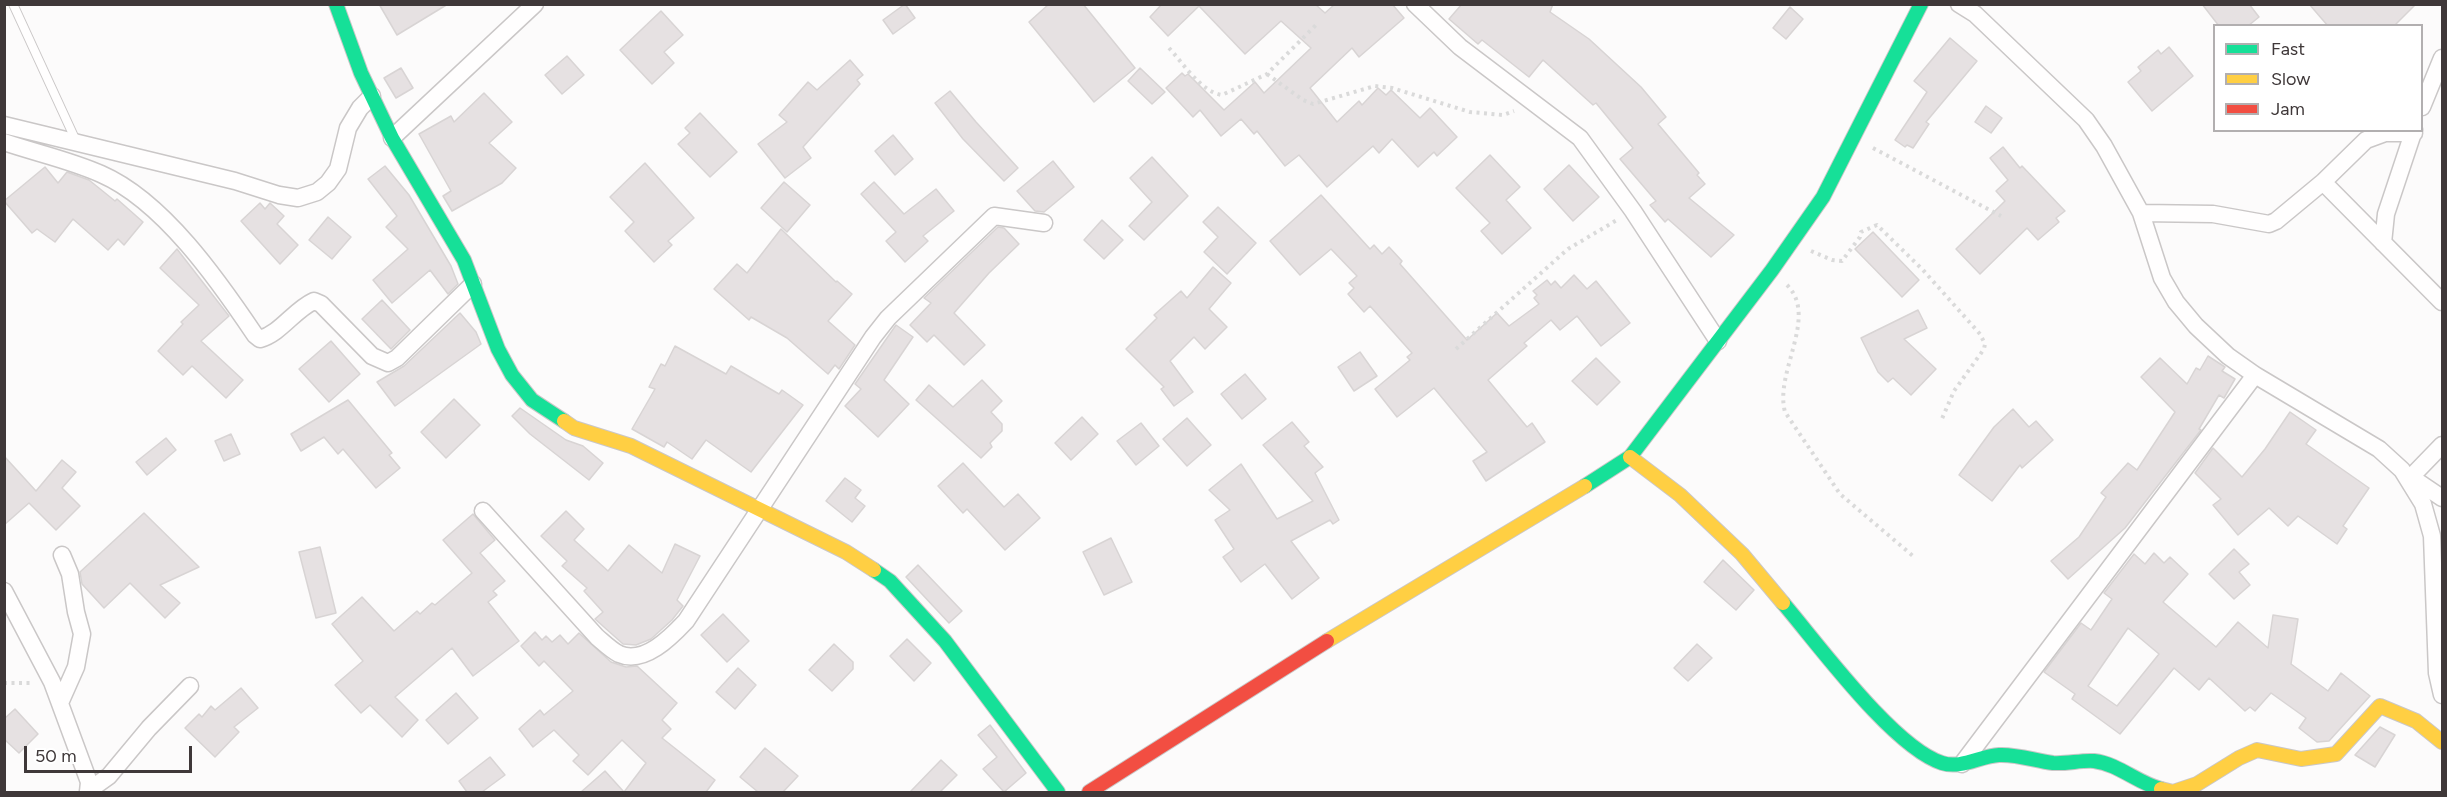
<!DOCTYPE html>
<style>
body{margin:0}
#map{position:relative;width:2447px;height:797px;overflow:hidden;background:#fcfbfb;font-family:Figtree,sans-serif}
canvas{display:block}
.frame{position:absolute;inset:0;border:6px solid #3f3839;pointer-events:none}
.legend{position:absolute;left:2213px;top:24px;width:210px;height:108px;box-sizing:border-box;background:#fff;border:2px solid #b2afb0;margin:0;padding:8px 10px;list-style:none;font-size:18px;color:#3f3839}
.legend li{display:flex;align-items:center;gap:12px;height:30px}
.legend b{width:30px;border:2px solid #b2afb0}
.scale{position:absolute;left:24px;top:746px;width:168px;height:27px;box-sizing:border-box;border:3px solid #3f3839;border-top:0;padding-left:8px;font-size:18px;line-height:21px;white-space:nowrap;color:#3f3839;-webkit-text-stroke:4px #fff;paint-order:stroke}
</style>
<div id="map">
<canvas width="2447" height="797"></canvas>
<div class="frame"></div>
<ul class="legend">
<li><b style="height:8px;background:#16e098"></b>Fast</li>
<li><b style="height:8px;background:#ffcf43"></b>Slow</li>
<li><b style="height:8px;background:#f24e42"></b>Jam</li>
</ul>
<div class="scale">50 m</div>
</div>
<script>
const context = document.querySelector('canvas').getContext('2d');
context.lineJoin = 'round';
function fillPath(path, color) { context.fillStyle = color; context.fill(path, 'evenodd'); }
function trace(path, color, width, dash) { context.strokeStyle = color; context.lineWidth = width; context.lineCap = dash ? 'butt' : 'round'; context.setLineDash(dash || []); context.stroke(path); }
const building = new Path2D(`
 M379 4H448L397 35Z
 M905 4 915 18 893 34 883 20Z
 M1049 4H1083L1135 68 1094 102 1029 22Z
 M1162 4H1315L1325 13 1335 4H1392L1404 18 1359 57 1352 48 1310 88 1337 122 1359 101 1362 105 1378 88 1386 95 1391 90 1420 118 1430 108 1457 137 1437 156 1434 152 1418 167 1392 139 1379 153 1373 146 1327 187 1299 155 1285 166 1257 131 1254 134 1241 119 1221 136 1200 110 1193 117 1166 88 1182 73 1185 76 1188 74 1224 110 1255 82 1264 93 1311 48 1281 21 1245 54 1199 6 1168 36 1150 17Z
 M1462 4H1553L1550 12 1589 39 1641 87 1666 117 1658 124 1699 173 1697 175 1705 184 1689 198 1734 235 1711 257 1668 219 1665 222 1650 205 1656 201 1620 159 1633 148 1596 103 1593 105 1543 60 1529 77 1482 40 1478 44 1449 19Z
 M2202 4H2249L2259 17 2248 26H2219Z
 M2309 4H2416L2394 26H2328Z
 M1790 7 1803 19 1786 39 1773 28Z
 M661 11 683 35 664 52 674 63 652 84 620 50Z
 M1950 38 1977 61 1926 122 1929 124 1913 148 1907 145 1905 147 1895 140 1927 92 1914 81Z
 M2169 47 2193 76 2152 111 2128 82 2141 71 2138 67 2158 50 2161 54Z
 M567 56 584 75 562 94 545 75Z
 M850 60 863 75 857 80 860 84 803 147 811 158 785 178 758 144 787 122 779 115 808 82 817 90Z
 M401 68 413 88 396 98 384 78Z
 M1140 68 1165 92 1152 104 1128 81Z
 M950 91 976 122 1018 168 1004 181 963 139 935 103Z
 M484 93 512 122 489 143 516 168 502 183 452 211 443 196 451 191 419 134 451 116 454 122Z
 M1986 106 2002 118 1991 133 1975 122Z
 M700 113 737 152 710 177 678 144 690 133 685 128Z
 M893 135 913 159 895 175 875 151Z
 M2003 147 2020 168 2022 166 2065 211 2056 218 2059 222 2038 240 2027 228 1980 274 1956 249 2005 201 1996 191 2008 180 1990 158Z
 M1490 155 1520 187 1506 200 1531 228 1502 254 1481 231 1490 223 1456 188Z
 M1152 157 1188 196 1144 240 1129 226 1152 202 1130 178Z
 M1053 161 1074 187 1044 212 1035 211 1017 191Z
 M645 163 694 218 668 241 672 245 654 262 625 231 634 222 610 197Z
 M1569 165 1599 197 1573 221 1544 189Z
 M385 166 409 195 451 266 458 284 448 294 430 270 392 303 373 280 408 249 386 227 397 216 368 179Z
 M45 167 58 183 67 172 89 180 115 201 117 199 143 222 124 245 118 239 108 250 73 219 55 242 37 229 32 233 4 201Z
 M784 182 810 205 787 232 761 208Z
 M874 182 904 214 936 189 954 211 923 236 928 241 905 262 886 241 896 232 861 194Z
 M1321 195 1370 249 1374 245 1382 254 1389 247 1402 261 1400 264 1467 340 1497 313 1509 326 1539 304 1534 298 1537 295 1533 291 1547 280 1551 285 1555 281 1561 288 1574 275 1587 289 1596 281 1630 323 1601 346 1577 316 1560 330 1551 320 1524 343 1527 346 1488 380 1527 427 1532 423 1545 442 1486 481 1473 461 1487 452 1434 388 1397 417 1375 389 1410 360 1407 357 1412 353 1370 306 1364 312 1348 294 1354 288 1349 283 1357 276 1331 249 1300 275 1270 241Z
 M260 203 265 209 270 203 284 216 277 224 298 245 280 264 241 221Z
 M1218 207 1256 243 1227 274 1204 252 1218 237 1203 222Z
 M328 217 351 237 332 259 309 240Z
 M1102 220 1123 240 1104 259 1084 240Z
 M998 227 1004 228 1019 244 989 273 954 313 985 345 964 365 934 335 927 342 910 325 931 303 924 298Z
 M781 229 836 282 837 281 852 294 828 321 855 345 839 369 835 365 828 374 787 338 751 317 749 320 714 289 737 264 747 273Z
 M1873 232 1919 280 1902 297 1855 249Z
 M177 249 229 316 201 341 243 380 226 398 192 366 183 375 158 351 183 324 181 322 199 305 160 268Z
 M1213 267 1231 283 1209 309 1227 327 1205 349 1194 337 1170 361 1193 392 1174 406 1161 389 1164 387 1126 349 1157 318 1154 315 1181 291 1187 298Z
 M382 300 410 330 391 349 362 319Z
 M1918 310 1927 328 1904 339 1936 369 1911 395 1893 378 1888 382 1878 372 1861 338Z
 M460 313 476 332 481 344 395 406 377 382 404 366Z
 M896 325 913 337 884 380 909 404 878 437 845 406 861 389 855 384Z
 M331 341 360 374 329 402 299 369Z
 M675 346 726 374 731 366 779 394 782 390 803 405 751 472 706 440 692 459 667 442 664 447 632 429 655 389 649 387 661 364 665 366Z
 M1360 352 1377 376 1354 391 1338 367Z
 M2208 356 2225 367 2222 371 2235 379 2224 398 2219 395 2199 429 2201 430 2125 528 2068 579 2051 561 2079 537 2106 497 2101 493 2128 463 2137 470 2175 412 2141 377 2160 358 2187 384 2196 368 2200 370Z
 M1596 358 1620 382 1597 405 1572 381Z
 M1245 374 1266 399 1242 419 1221 394Z
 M982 380 1002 401 991 412 1002 424V431L990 443 992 447 981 458 916 400 929 385 953 407Z
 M454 399 480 425 446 458 421 432Z
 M348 400 392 453 389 455 400 468 376 488 343 449 338 454 324 437 301 451 291 434Z
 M520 408 566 440 583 446 603 463 589 480 530 434 512 416Z
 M2013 409 2029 427 2036 421 2053 440 2022 468 2020 465 1992 501 1959 475 1994 427Z
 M2290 412 2316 430 2306 444 2369 488 2343 526 2347 529 2337 544 2298 516 2288 526 2269 508 2238 535 2213 505 2221 499 2195 473 2213 448 2242 477 2265 449Z
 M1082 417 1098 434 1071 460 1055 443Z
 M1187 418 1211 445 1187 466 1163 439Z
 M1292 422 1309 442 1304 446 1323 467 1315 473 1339 520 1333 524 1330 520 1291 541 1319 578 1292 599 1265 564 1241 582 1223 557 1234 549 1215 520 1230 510 1209 490 1241 464 1277 519 1313 501 1263 445Z
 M1141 423 1159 446 1136 465 1117 441Z
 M231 434 240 454 224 461 215 441Z
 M166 438 176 450 147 475 136 462Z
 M4 456 36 491 62 460 76 472 62 488 80 506 56 530 29 503 4 525Z
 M963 463 1004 507 1018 494 1040 518 1005 550 967 509 963 513 938 486Z
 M845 478 861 490 855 498 865 506 852 522 826 501Z
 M566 511 584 529 574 540 608 571 629 545 662 573 675 544 700 556 677 600 683 606 672 620 651 639 636 645 623 644 595 619 603 612 584 591 587 588 562 566 567 561 541 536Z
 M144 513 199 567 160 585 180 603 165 618 130 583 104 608 82 584 80 572Z
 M473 514 495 540 480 553 505 581 493 591 497 595 488 602 519 641 473 676 452 648 395 697 418 720 402 737 370 705 361 713 335 685 363 661 332 624 362 597 394 631 417 611 420 614 432 603 435 605 472 573 443 540Z
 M1111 538 1132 582 1104 595 1083 552Z
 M320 547 336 613 316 618 299 552Z
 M2234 549 2249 564 2239 572 2250 585 2234 599 2209 574Z
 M2154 553 2164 563 2170 557 2188 574 2163 602 2216 647 2238 622 2268 648 2273 615 2298 619 2291 664 2328 691 2341 673 2370 696 2329 741 2317 742 2299 728 2306 718 2271 693 2255 711 2250 707 2245 711 2209 678 2199 690 2174 668 2120 734 2072 699 2075 694 2044 672 2081 623 2091 630 2112 599 2104 593 2134 554 2145 564ZM2128 628 2159 654 2117 706 2088 686Z
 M1723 560 1754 590 1736 610 1704 582Z
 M918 565 962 611 949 623 906 577Z
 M723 614 749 641 727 662 701 635Z
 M535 632 542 640 546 636 552 642 560 635 568 644 579 633 611 662 626 667 637 666 677 703 662 720 671 729 662 738 715 780 706 792H581L605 771 624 792 646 763 622 740 588 775 573 761 579 755 554 730 533 747 519 729 540 710 544 715 573 691 544 661 539 666 521 646Z
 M907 639 931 663 914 681 890 656Z
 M834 644 853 662V669L832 691 809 670Z
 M1697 644 1712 658 1688 681 1674 668Z
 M738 668 756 685 735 709 716 692Z
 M241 688 258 708 234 727 239 732 215 757 185 728 199 714 202 717 211 706 215 710Z
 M456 693 478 718 448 744 426 720Z
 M15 709 38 734 19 753 4 739V719Z
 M990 725 1026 773 1004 792 983 769 997 757 978 735Z
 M2380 727 2395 735 2375 767 2355 755Z
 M765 748 798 776 783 792H758L740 777Z
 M490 757 505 775 482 792H467L459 781Z
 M941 760 957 775 940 792H910Z`);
fillPath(building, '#e6e1e2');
trace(building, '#d8d4d4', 1.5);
const lane = new Path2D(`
 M13 4 77 143`);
const street = new Path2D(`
 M1415 4 1460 47 1580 138 1633 211 1718 341
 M1959 4 1975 14 2086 120 2104 146 2141 213 2162 278 2176 302 2196 326 2228 356 2255 375 2379 449 2402 470 2423 504 2432 536 2437 673 2442 695
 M2422 107 2442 58
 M4 125 235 181 279 195 298 198 317 192 328 183 338 169 348 128 360 108 372 96
 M392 138 535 4
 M4 142C36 153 70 160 101 174 163 201 218 280 255 335L260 339C281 333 294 310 314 301L321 304 372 356 388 363 397 358 473 284
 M2323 182 2442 302
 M2141 213 2213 214 2269 224 2276 221 2323 182 2366 140 2385 133H2414
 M2383 243 2386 214 2414 130
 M2411 477 2442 498
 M2411 477 2442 445
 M483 511 597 637C603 642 611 650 619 654 644 665 671 637 686 621L873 337 888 318 994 216 1044 223
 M4 591 52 682 89 782 88 792
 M60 703 76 667 82 634 76 612 70 574 62 555
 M1962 764 2255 375
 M88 791 109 776 149 728 190 686`);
const fast = new Path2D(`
 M336 4 361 73 392 138 464 260 498 349 512 375 532 400 564 421
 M1585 486 1630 457 1772 270 1823 197 1921 4
 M874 570 890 581 945 641 1058 792
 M1783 603C1818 644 1893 747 1942 763 1961 769 1980 756 1999 755 2017 754 2036 761 2053 763 2067 764 2081 760 2094 761 2119 764 2137 783 2161 789`);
const slow = new Path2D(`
 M564 421 574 428 631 446 846 552 874 570
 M1630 457 1680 495 1742 554 1783 603
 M1327 641 1585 486
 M2161 789 2173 792 2197 784 2239 758 2257 750 2301 759 2336 754 2380 706 2416 721 2442 742`);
const jam = new Path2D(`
 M1089 792 1327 641`);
trace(lane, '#cac7c7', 10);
trace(street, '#cac7c7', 19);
trace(fast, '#cac7c7', 16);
trace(slow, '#cac7c7', 16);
trace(jam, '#cac7c7', 16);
trace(new Path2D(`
 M1169 48C1183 63 1201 92 1222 95L1267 74 1317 24
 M1267 74 1303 100 1313 104 1375 86 1392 88 1470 112 1503 115 1514 111
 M1873 148 2001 216
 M1811 251 1832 260 1842 261 1860 237 1861 232 1877 225 1923 270 1980 334 1985 344 1984 349 1954 391 1941 421
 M1787 285C1819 317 1774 372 1785 412L1840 494 1913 556
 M1456 349 1568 249 1617 220
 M4 683H31`), '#dadada', 4, [3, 4.5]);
trace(lane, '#fffefe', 8);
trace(street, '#fffefe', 16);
trace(fast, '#16e098', 14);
trace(slow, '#ffcf43', 14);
trace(jam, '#f24e42', 14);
</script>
